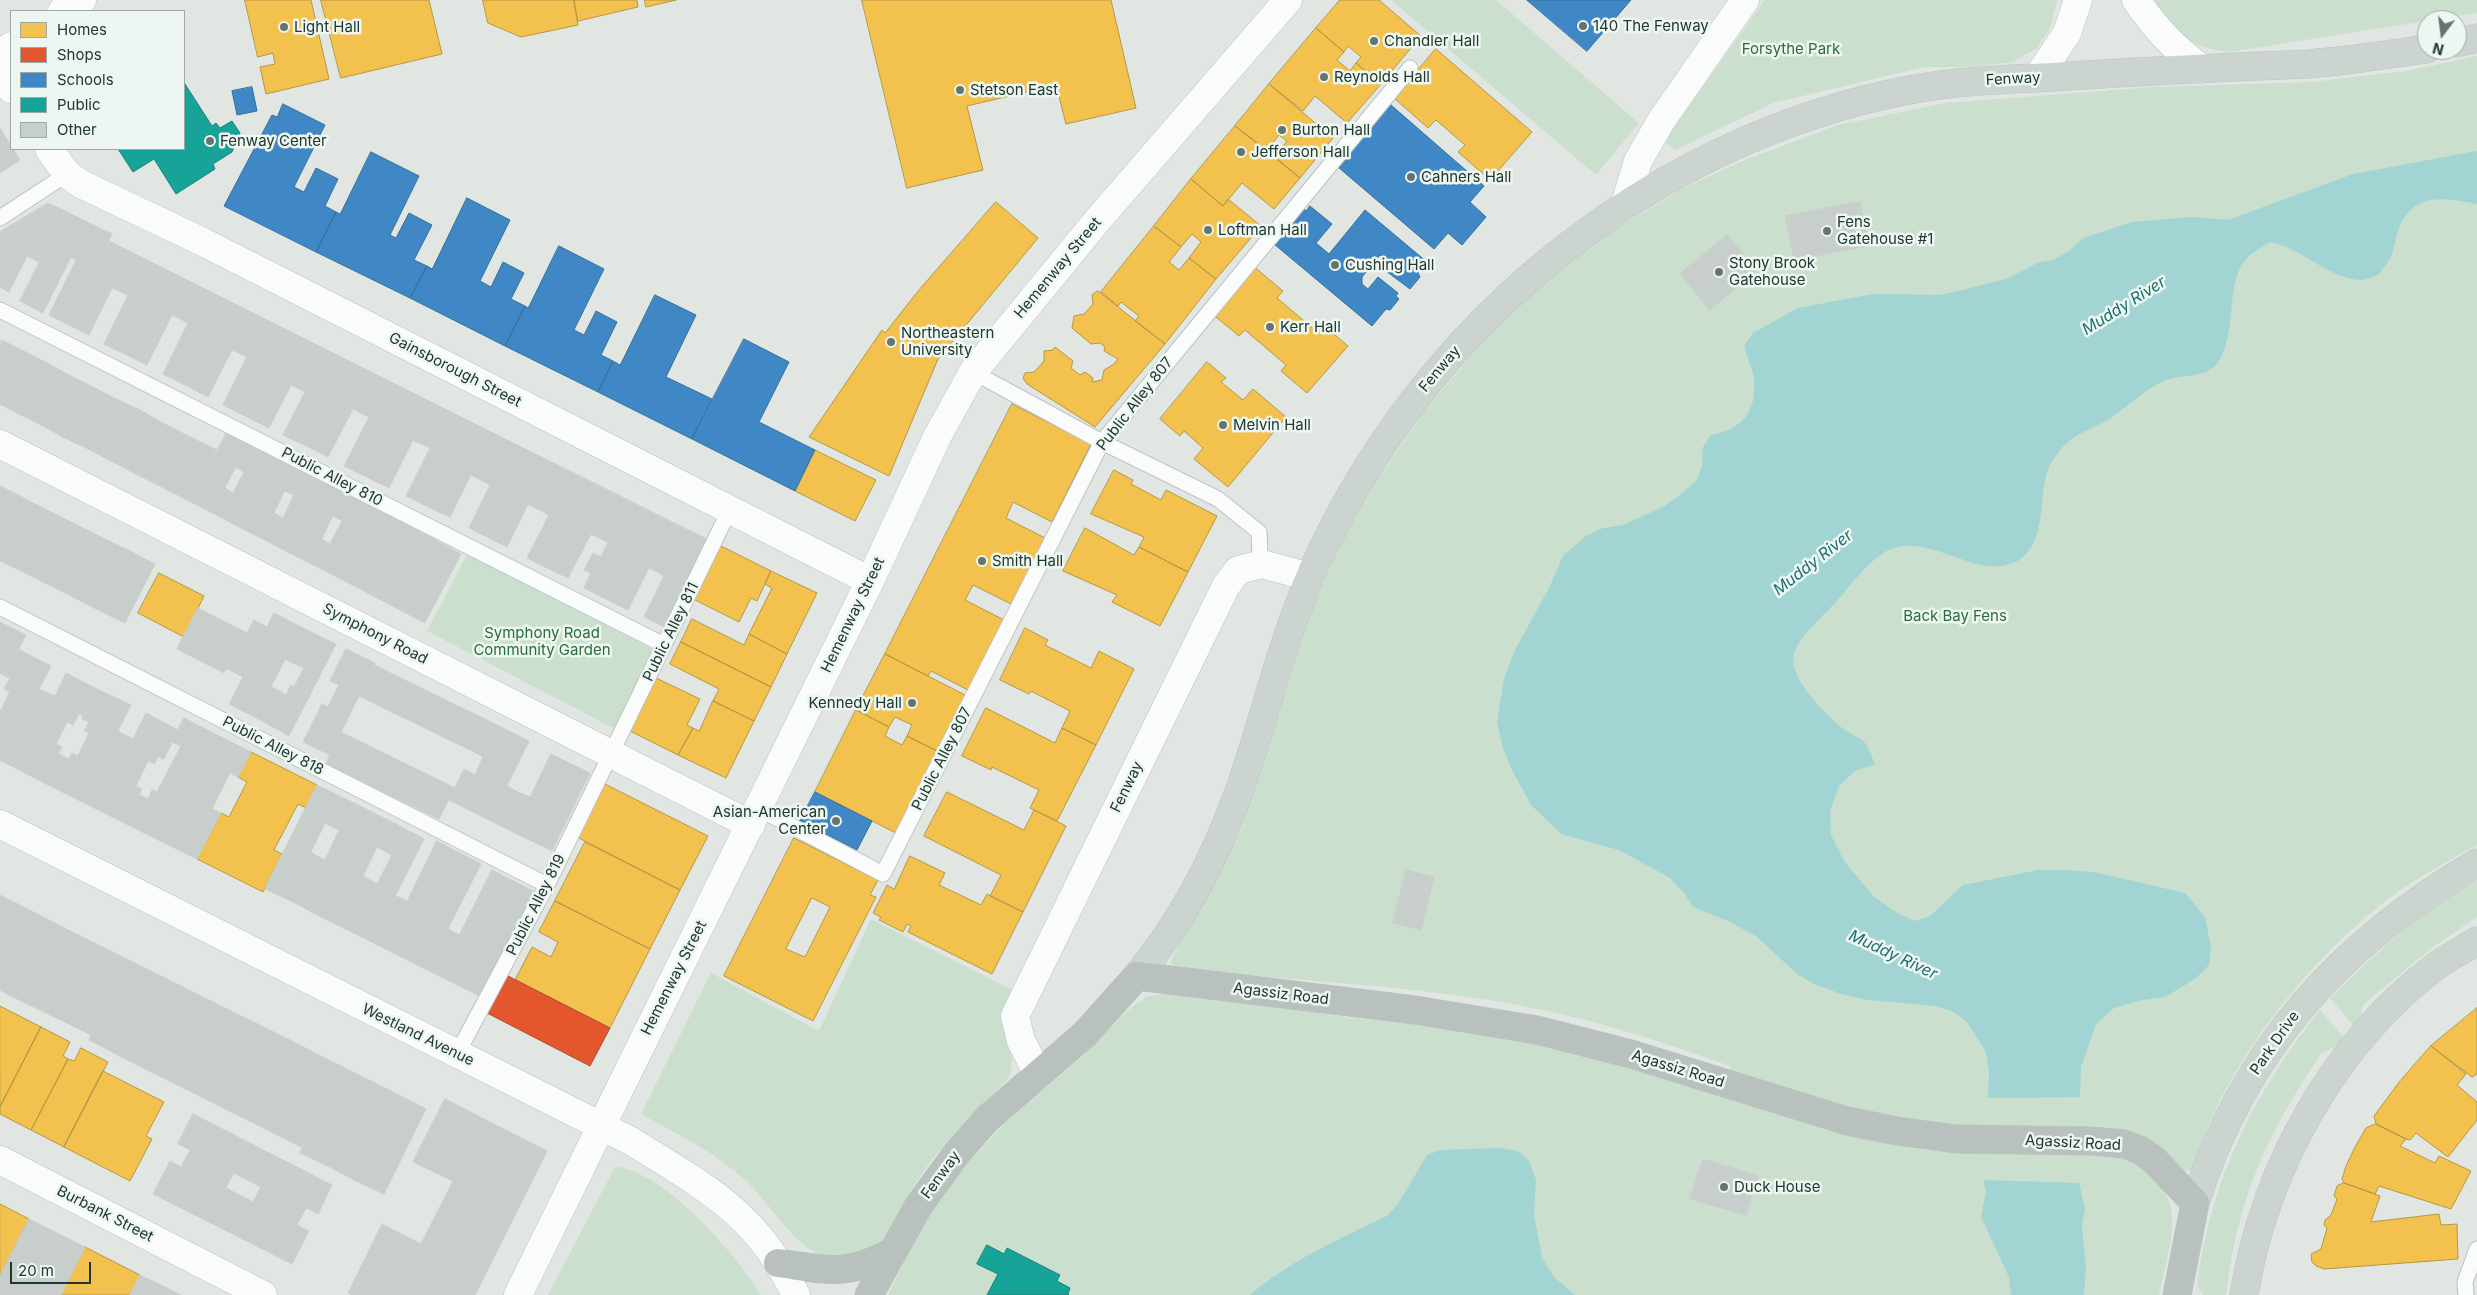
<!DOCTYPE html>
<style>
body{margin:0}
#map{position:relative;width:2477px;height:1295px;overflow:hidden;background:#e1e6e3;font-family:Inter,sans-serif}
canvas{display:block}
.legend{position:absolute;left:10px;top:10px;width:175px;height:140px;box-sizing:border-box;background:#eef6f1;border:1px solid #9caaa3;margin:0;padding:6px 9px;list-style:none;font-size:15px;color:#20382e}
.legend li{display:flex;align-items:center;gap:10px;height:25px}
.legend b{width:25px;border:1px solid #9caaa3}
.north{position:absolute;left:2417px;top:10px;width:50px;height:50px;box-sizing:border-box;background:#eef6f1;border:1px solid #9caaa3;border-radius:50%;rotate:195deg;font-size:14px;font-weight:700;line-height:20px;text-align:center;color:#20382e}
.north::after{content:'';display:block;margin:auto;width:18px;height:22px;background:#64756d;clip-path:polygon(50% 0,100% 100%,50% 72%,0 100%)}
.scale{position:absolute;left:10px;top:1262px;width:81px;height:22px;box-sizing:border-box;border:2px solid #20382e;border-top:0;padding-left:6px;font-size:15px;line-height:18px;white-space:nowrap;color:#20382e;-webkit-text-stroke:4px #eef6f1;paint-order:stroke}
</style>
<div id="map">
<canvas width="2477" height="1295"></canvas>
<ul class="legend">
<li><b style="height:14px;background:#f2c14e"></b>Homes</li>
<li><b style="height:14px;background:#e4572e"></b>Shops</li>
<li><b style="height:14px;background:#3f88c5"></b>Schools</li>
<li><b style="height:14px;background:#17a398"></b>Public</li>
<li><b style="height:14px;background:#c8cecb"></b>Other</li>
</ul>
<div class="north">N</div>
<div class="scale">20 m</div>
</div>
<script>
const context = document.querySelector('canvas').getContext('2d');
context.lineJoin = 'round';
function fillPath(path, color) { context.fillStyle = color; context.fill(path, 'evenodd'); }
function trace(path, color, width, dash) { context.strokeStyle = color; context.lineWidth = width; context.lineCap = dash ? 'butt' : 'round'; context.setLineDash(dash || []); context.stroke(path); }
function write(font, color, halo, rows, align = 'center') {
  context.font = font + ' Inter,sans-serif'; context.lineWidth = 5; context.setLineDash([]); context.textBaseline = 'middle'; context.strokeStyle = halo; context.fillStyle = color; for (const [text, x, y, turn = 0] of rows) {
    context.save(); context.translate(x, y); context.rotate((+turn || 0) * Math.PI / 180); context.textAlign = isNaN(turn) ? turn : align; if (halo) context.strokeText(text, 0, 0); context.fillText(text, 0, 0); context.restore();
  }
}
fillPath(new Path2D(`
 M1391 0H1496L1639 123 1596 175Z
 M1765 0H2057L2050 28 2037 48 2013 62 1968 67H1924L1773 103 1675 150 1664 141Z
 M2149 0H2477V13L2229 52C2186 47 2174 32 2149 0Z
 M2477 56V845C2452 859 2426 873 2402 889 2315 950 2221 1066 2193 1170L2184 1171 2174 1165 1966 1128 1855 1113 1729 1073 1730 1066C1655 1039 1580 1015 1501 1002 1394 984 1285 980 1178 969L1170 962 1242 827 1312 610 1343 539 1377 480 1423 413 1501 320 1560 270 1606 235 1682 189 1740 162 1838 125 1946 103 2153 87 2311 82 2406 71Z
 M468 553 658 652 617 730 427 631Z
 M2477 881V917L2433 947 2366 1002 2362 1007 2360 1022 2353 1025 2330 998C2375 955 2421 909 2477 881Z
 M871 919 1015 991C1012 1000 1005 1012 1005 1021 1004 1043 1019 1054 1008 1078 987 1102 962 1123 942 1148 918 1175 898 1210 884 1243 874 1248 860 1257 849 1259 800 1265 776 1207 744 1179 714 1152 676 1133 641 1114L711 973 819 1031Z
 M1164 994 1268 1004 1345 1017 1423 1025 1578 1051 1827 1130 1919 1149 1958 1152 2129 1155C2143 1168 2160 1181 2168 1199 2180 1224 2164 1268 2159 1295H888L924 1221 964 1167 1004 1124 1075 1063 1127 1011 1147 996Z
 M2320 1010 2346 1040C2339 1048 2329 1048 2321 1054 2266 1136 2238 1196 2226 1295H2203L2197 1286C2209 1182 2255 1091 2320 1010Z
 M615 1167C661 1168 739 1257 761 1295H548Z`), '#cadfce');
fillPath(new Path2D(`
 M2477 151V204C2447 198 2414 192 2400 226 2396 235 2395 246 2391 256 2388 262 2383 269 2378 275 2373 277 2365 280 2360 280 2326 277 2302 248 2270 242 2263 247 2254 251 2248 257 2224 281 2238 327 2220 359 2208 380 2185 373 2166 380 2146 388 2130 405 2112 417 2094 429 2077 431 2061 449 2057 454 2052 461 2049 467 2038 490 2047 538 2023 557 1984 587 1937 535 1894 548 1873 554 1851 585 1837 601 1824 615 1799 636 1794 654 1787 677 1828 717 1845 730 1851 735 1862 738 1866 744 1870 750 1872 758 1875 764L1855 771 1839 786 1830 811 1831 835 1844 861 1874 897 1897 913 1915 921 1930 916 1963 885 2038 870H2062L2094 872 2185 893 2205 917 2211 947 2209 965 2195 979 2165 997 2142 1000 2114 1008 2096 1024 2081 1067 2080 1097 1988 1098 1989 1071 1986 1052 1967 1022 1954 1012 1935 1006 1868 1000 1841 994 1814 984 1796 973 1756 936 1730 922 1693 907 1685 894 1670 878 1619 850 1561 834 1531 805 1511 768 1502 745 1497 722 1504 679 1515 650 1549 588 1563 556 1586 536 1603 528 1623 525 1663 507 1680 495 1696 481 1702 466 1703 447 1711 435C1741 430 1757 412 1754 380 1753 370 1747 357 1744 346L1753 333 1798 308 1873 294 1939 295 1959 291 2009 278 2037 263 2053 260 2068 252 2083 238 2132 222 2191 217 2228 220 2353 174Z
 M1498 1148 1518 1151 1529 1161 1536 1180 1534 1215 1542 1258 1554 1277 1575 1295H1250C1291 1260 1339 1239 1387 1216L1398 1204 1427 1155 1441 1150Z
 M1983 1180 2079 1183 2085 1209 2082 1226 2086 1267 2084 1295H2011L2009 1277 1981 1217 1986 1191Z`), '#a2d4d4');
const homes = new Path2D(`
 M245 0H311L329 79 266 94 260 67 275 64 273 53 258 57Z
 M321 0H429L442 54 341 78Z
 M483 0H574L578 25 521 37 488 23Z
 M574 0H637L638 7 578 21Z
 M645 0H676L646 7Z
 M862 0H1111L1136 108 1066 124 1056 85 967 106 983 170 907 188Z
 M1340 0H1379L1421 36 1381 84 1356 63 1361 57 1348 46 1344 52 1316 28Z
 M1316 28 1344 52 1337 60 1350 71 1356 63 1381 84 1347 123 1315 96 1303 111 1269 84Z
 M1436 49 1532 132 1490 180 1458 152 1465 145 1436 120 1428 128 1394 98Z
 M1269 84 1333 138 1300 178 1275 157 1287 141 1279 135 1267 150 1235 126Z
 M1235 126 1300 178 1274 209 1242 183 1223 206 1191 179Z
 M1191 179 1223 206 1228 199 1261 226 1216 279 1189 258 1201 242 1192 234 1181 247 1154 226Z
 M996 202 1038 238 938 359 889 476 809 437 882 330 885 333 919 290Z
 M1154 226 1181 247 1169 262 1179 270 1189 258 1216 279 1165 344 1135 321 1139 316 1121 302 1118 306 1101 292Z
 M1252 265 1283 291 1277 298 1316 331 1322 324 1348 346 1307 393 1281 371 1286 365 1245 330 1239 336 1211 313Z
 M1098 291 1165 344 1095 427 1027 384 1023 378 1025 373 1034 372 1044 361V351L1053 350 1055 347 1073 361 1071 368 1080 375 1085 372 1093 378 1092 382 1102 380 1104 370 1114 364 1118 359 1104 351 1105 347 1100 343 1091 344 1072 328 1074 316 1084 314 1093 304 1092 295Z
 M1207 362 1226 378 1221 382 1243 400 1253 389 1286 417 1228 487 1194 459 1203 448 1184 431 1180 436 1160 419Z
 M1012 404 1091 444 1052 522 1013 502 1006 518 1045 538 1011 604 973 585 965 600 1004 620 968 690 931 671 928 676 885 654Z
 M815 450 876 480 855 521 795 491Z
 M1114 470 1133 480 1131 484 1161 500 1166 490 1217 516 1188 572 1139 547 1144 537 1091 514Z
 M1085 528 1134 555 1139 547 1188 572 1160 626 1112 602 1117 595 1063 571Z
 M721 546 771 571 757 601 751 598 739 622 695 600Z
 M771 571 817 593 787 654 749 634 772 588 765 584Z
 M159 573 204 596 184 637 138 613Z
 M692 619 744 645 749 634 787 654 771 687 681 642Z
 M1025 628 1048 640 1045 645 1091 668 1099 651 1134 669 1096 745 1062 728 1070 711 1031 691 1029 694 1000 680Z
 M681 642 771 687 754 721 713 701 719 689 670 664Z
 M885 654 967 696 939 752 907 736 912 725 895 717 889 727 856 710Z
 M656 678 700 699 687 725 693 728 678 755 630 731Z
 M713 701 754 721 726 778 678 755 693 728 699 731Z
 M986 708 1055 743 1062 728 1096 745 1057 821 1030 808 1039 790 992 767 991 770 962 756Z
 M856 710 889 727 885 736 902 745 907 736 939 752 898 834 815 792Z
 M251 752 317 785 306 808 298 804 274 850 282 854 263 892 197 859 221 813 229 817 247 782 238 777Z
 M603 783 708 836 680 890 575 836Z
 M947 792 1024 830 1034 810 1066 826 1023 912 990 896 1001 875 924 836Z
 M794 838 878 880 870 895 876 897 813 1021 724 976ZM812 898 830 907 805 957 786 949Z
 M585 842 680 890 650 949 555 901Z
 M910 856 945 873 939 885 981 905 987 894 1023 912 992 974 908 932 911 926 907 924 903 932 879 920 881 917 873 913 887 885 894 889Z
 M555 901 650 949 610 1028 515 980 532 947 551 957 558 942 539 932Z
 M0 1006 41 1027 0 1107Z
 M2477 1008V1074L2472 1077 2431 1046Z
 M41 1027 70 1042 63 1056 68 1059 31 1130 0 1114V1107Z
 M2431 1046 2466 1074 2457 1085 2477 1102V1120L2448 1157 2416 1133 2410 1140 2406 1139 2376 1124 2374 1116 2400 1081Z
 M81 1048 108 1062 64 1147 31 1130 68 1059 74 1061Z
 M103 1071 164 1102 146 1136 152 1139 130 1181 64 1147Z
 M2376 1124 2406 1139 2400 1146 2435 1163 2439 1156 2471 1171 2451 1209 2379 1186 2375 1194 2344 1183 2342 1179 2346 1166 2355 1147 2366 1128Z
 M2344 1183 2380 1196 2371 1222 2439 1214 2441 1225 2457 1224 2458 1259 2324 1269 2316 1266 2312 1262 2311 1254 2321 1249 2327 1228 2324 1225 2325 1220 2331 1215 2337 1199 2334 1196 2337 1186Z
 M0 1204 29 1219 0 1276Z
 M85 1247 140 1275 130 1295H61Z`);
fillPath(homes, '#f2c14e');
trace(homes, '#b39844', 1);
const shops = new Path2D(`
 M506 975 610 1028 590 1066 487 1013Z`);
fillPath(shops, '#e4572e');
trace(shops, '#a94e2e', 1);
const schools = new Path2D(`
 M1527 0H1631L1587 51Z
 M252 87 257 111 237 115 232 91Z
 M283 104 325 125 294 187 304 192 316 168 338 179 325 206 336 212 316 252 224 206 272 115 277 117Z
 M1391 105 1484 186 1470 202 1486 217 1462 245 1448 233 1434 249 1338 167Z
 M371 152 419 176 390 235 396 238 409 213 432 225 414 260 427 266 410 298 316 252 336 212 340 214Z
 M467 198 510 220 480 281 491 287 503 262 524 273 511 299 525 306 505 346 410 298 427 266 432 269Z
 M1310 206 1332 224 1316 243 1329 254 1365 210 1427 262 1418 273 1420 277 1410 289 1382 268 1387 261 1380 255 1362 277V284L1368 289 1378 277 1398 293 1396 296 1399 299 1390 310 1386 309 1372 326 1274 244 1304 209 1306 211Z
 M559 246 604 269 574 330 584 335 596 311 617 322 601 355 613 361 598 392 505 346 525 306 528 308Z
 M655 295 696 315 666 377 712 399 692 439 598 392 613 361 620 365Z
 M744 339 789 362 759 422 815 450 795 491 692 439Z
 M815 792 872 821 857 850 800 821Z`);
fillPath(schools, '#3f88c5');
trace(schools, '#367098', 1);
const public = new Path2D(`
 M185 84 212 126 216 123 220 128 232 121 240 133 232 152 213 164 215 169 176 194 154 159 133 172 118 149H184Z
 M987 1245 1004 1254 1007 1248 1060 1275 1057 1281 1070 1288 1068 1294 1069 1295H987L998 1274 977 1264Z`);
fillPath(public, '#17a398');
trace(public, '#1a8378', 1);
const building = new Path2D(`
 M0 128 20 160 0 173Z
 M1860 202 1868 246 1794 260 1785 216Z
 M48 203 65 211 39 262 27 256 9 292 0 287V232Z
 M65 211 112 234 67 324 49 315 76 260 71 257 43 313 20 301Z
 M1727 235 1757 270 1710 310 1680 274Z
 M109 241 229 301 187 386 163 374 188 323 172 315 147 365 104 344 128 295 112 288 89 335 67 324Z
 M229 301 349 361 306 446 283 435 305 392 291 385 269 428 223 405 247 357 232 350 208 397 187 386Z
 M2 340 24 351 0 398V344Z
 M24 351 45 362 19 414 0 404V398Z
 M349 361 469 421 426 506 406 496 430 448 413 440 389 488 344 466 369 417 353 409 328 457 306 446Z
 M45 362 67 374 41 425 19 414Z
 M67 374 89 385 63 437 41 425Z
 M89 385 112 397 86 448 63 437Z
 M112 397 138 409 111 461 86 448Z
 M138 409 163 423 136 474 111 461Z
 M469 421 590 481 547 568 527 558 549 515 528 504 507 547 469 528 490 485 471 475 450 517 426 506Z
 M163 423 188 436 162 487 136 474Z
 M227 432 277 457 241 528 191 502ZM236 467 244 472 233 493 225 488Z
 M188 436 217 450 191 502 162 487Z
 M277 457 326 483 290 553 241 528ZM285 491 294 495 283 518 274 513Z
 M590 481 620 496 599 538 591 534 568 578 547 568Z
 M326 483 374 507 337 577 290 553ZM333 516 342 521 330 544 322 539Z
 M0 486 20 496 0 536Z
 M20 496 47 510 17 569 0 561V536Z
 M620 496 650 511 606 599 584 588 591 573 584 570 593 553 601 557 608 542 599 538Z
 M374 507 461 554 425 623 337 577Z
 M47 510 73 523 43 582 17 569Z
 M650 511 680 526 657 572 649 568 628 610 606 599Z
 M73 523 101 537 71 596 43 582Z
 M680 526 711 541 667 628 644 617 664 576 657 572Z
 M101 537 128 550 98 610 71 596Z
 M128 550 155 564 125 623 98 610Z
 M198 608 245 632 224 673 177 649Z
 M274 613 309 631 293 663 285 659 271 687 280 691 264 722 229 704 243 677 226 668 245 632 247 633 254 620 267 627Z
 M0 622 26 635 5 676 0 673Z
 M309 631 336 644 289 736 264 722 280 691 286 695 291 685 294 687 304 668 293 663Z
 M18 649 51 666 39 689 55 696 66 673 97 689 84 716 79 714 73 725 67 722 56 744 62 747 58 754 65 757 50 786 0 760V712L10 692 4 689 10 678 5 676Z
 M346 649 375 663 330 755 303 742 322 704 328 707 339 685 330 681Z
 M374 665 489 721 474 752 359 696Z
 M97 689 131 705 118 731 133 739 146 713 178 730 164 759 158 757 154 764 148 761 136 786 142 789 139 794 144 797 130 826 50 786 65 757 69 759 72 753 78 756 89 733 84 731 89 722 82 719Z
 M184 718 251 752 238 777 230 773 212 809 221 813 197 859 130 826 144 797 148 799 152 790 157 792 181 746 172 742Z
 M489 721 529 741 507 786 518 792 501 826 449 800 464 769 475 775 483 757 474 752Z
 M341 732 455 788 439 819 326 764Z
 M551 754 590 773 552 851 501 826 518 792 530 797Z
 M317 785 346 799 332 827 325 823 311 852 317 856 293 902 265 889Z
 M346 799 372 812 319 916 293 902 317 856 325 860 339 830 332 827Z
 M372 812 398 825 384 851 377 847 363 876 370 880 346 929 319 916Z
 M398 825 424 839 372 942 346 929 370 880 377 884 392 855 384 851Z
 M437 841 481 864 427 970 372 942 396 896 407 901Z
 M492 870 535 892 482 997 427 970 448 929 459 935Z
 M1406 870 1434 877 1421 930 1393 923Z
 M0 895 49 920 11 996 0 990Z
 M49 920 76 934 38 1009 11 996Z
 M76 934 129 960 91 1035 38 1009Z
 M129 960 183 987 143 1068 89 1040Z
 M183 987 237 1014 196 1094 143 1068Z
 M237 1014 264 1027 223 1108 196 1094Z
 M264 1027 290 1040 250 1121 223 1108Z
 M290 1040 317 1054 277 1135 250 1121Z
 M317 1054 343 1067 303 1148 277 1135Z
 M343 1067 371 1081 328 1166 300 1153Z
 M371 1081 399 1095 356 1181 328 1166Z
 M399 1095 426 1109 384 1194 356 1181Z
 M445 1099 547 1151 475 1295H352L348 1293 382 1224 421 1244 453 1181 413 1162Z
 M193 1114 332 1185 318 1214 306 1208 297 1225 309 1231 292 1264 153 1194 170 1161 181 1167 190 1150 178 1144ZM234 1173 261 1187 253 1202 226 1188Z
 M1703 1159 1758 1176 1746 1215 1690 1199Z
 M29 1219 85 1247 61 1295H0V1276Z
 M140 1275 181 1295H130Z`);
fillPath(building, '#c8cecb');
trace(building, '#cacfcc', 1);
const lane = new Path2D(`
 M0 218 67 174
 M0 310 664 645
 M973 372 1102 442 1218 499 1259 532 1260 556 1257 565
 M0 607 547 885
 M759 809 883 874 1102 442 1410 68
 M457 1054 547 885 730 509
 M2466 1295 2465 1282 2477 1249`);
const street = new Path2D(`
 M62 11 82 0
 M0 54 11 46
 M0 70 11 89
 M49 149 67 174 81 184 203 242 870 581
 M1624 207 1638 161 1661 121 1745 0
 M0 444 751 825
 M1038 1074 1021 1041 1015 1016 1226 586 1238 570 1262 564 1310 577
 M0 1160 263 1295`);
const secondary = new Path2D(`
 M2136 0C2156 29 2173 47 2202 69
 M2037 78 2067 33 2078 0
 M0 824 631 1141C704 1187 757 1212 796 1295
 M518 1295 870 581 938 435 973 372 1096 222 1288 0`);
const primary = new Path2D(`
 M2457 43 2477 38
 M1137 976C1183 921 1216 856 1240 789 1265 716 1282 641 1313 570 1421 326 1650 138 1914 89 1965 80 2018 79 2070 76 2149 71 2229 67 2309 64L2348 60 2427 49
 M2195 1203C2243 1050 2340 943 2477 863
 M2244 1295C2264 1171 2333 1044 2435 967 2448 957 2463 950 2477 941`);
const highway = new Path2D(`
 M778 1263C829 1270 845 1277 892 1252
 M869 1295 919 1205 957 1153 987 1119 1085 1034 1137 976 1415 1010 1537 1030 1631 1054 1847 1121 1897 1131 1956 1139 2092 1141 2124 1144 2140 1150 2154 1160 2195 1203 2177 1295`);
trace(lane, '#bec3c0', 17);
trace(street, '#bec3c0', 29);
trace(secondary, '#bdc4c0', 29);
trace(primary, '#bbc3bf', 29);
trace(highway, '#bbc3bf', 29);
trace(lane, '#fafbfb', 15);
trace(street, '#fafbfb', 28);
trace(secondary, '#fafbfb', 28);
trace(primary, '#ccd4d0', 28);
trace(highway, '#b9c1be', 28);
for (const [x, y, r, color] of [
 [1583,26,5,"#64756d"],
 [284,27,5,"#64756d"],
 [1374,41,5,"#64756d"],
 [1324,77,5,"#64756d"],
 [960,90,5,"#64756d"],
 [1282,130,5,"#64756d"],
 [210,141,5,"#64756d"],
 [1241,152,5,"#64756d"],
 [1411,177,5,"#64756d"],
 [1208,230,5,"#64756d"],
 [1827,231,5,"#64756d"],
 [1335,265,5,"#64756d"],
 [1719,272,5,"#64756d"],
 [1270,327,5,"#64756d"],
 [891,342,5,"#64756d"],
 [1223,425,5,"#64756d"],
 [982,561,5,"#64756d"],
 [912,703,5,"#64756d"],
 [836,821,5,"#64756d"],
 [1724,1187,5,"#64756d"]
]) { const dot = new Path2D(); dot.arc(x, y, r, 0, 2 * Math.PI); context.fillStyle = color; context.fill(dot); trace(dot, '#eef6f1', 2); }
write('15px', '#20382e', '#eef6f1', [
 ["140 The Fenway",1593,26],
 ["Light Hall",294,27],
 ["Chandler Hall",1384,41],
 ["Reynolds Hall",1334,77],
 ["Stetson East",970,90],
 ["Burton Hall",1292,130],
 ["Fenway Center",220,141],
 ["Jefferson Hall",1251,152],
 ["Cahners Hall",1421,177],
 ["Fens",1837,222],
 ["Gatehouse #1",1837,239],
 ["Loftman Hall",1218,230],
 ["Stony Brook",1729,263],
 ["Gatehouse",1729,280],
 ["Cushing Hall",1345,265],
 ["Kerr Hall",1280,327],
 ["Northeastern",901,333],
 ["University",901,350],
 ["Melvin Hall",1233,425],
 ["Smith Hall",992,561],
 ["Kennedy Hall",902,703,"right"],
 ["Asian-American",826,812,"right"],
 ["Center",826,829,"right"],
 ["Duck House",1734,1187]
], 'left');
write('15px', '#2c6d3c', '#eef6f1', [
 ["Forsythe Park",1791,49],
 ["Back Bay Fens",1955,616],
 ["Symphony Road",542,633],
 ["Community Garden",542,650]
]);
write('15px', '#20382e', '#eef6f1', [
 ["Fenway",2013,79,-3],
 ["Hemenway Street",1058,268,-50],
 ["Fenway",1440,369,-50],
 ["Gainsborough Street",455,370,27],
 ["Public Alley 807",1135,404,-52],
 ["Public Alley 810",332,477,27],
 ["Hemenway Street",853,615,-64],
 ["Public Alley 811",671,632,-64],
 ["Symphony Road",375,634,27],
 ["Public Alley 818",273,746,27],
 ["Public Alley 807",942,759,-63],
 ["Fenway",1127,787,-64],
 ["Public Alley 819",536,905,-63],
 ["Hemenway Street",674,978,-63],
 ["Agassiz Road",1281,994,7],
 ["Westland Avenue",418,1035,26],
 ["Park Drive",2275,1043,-55],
 ["Agassiz Road",1678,1069,17],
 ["Agassiz Road",2073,1143,3],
 ["Fenway",941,1175,-54],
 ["Burbank Street",105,1214,27]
]);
write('italic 16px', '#1d6f71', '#eef6f1', [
 ["Muddy River",2124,306,-32],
 ["Muddy River",1813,563,-38],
 ["Muddy River",1893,955,25]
]);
</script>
